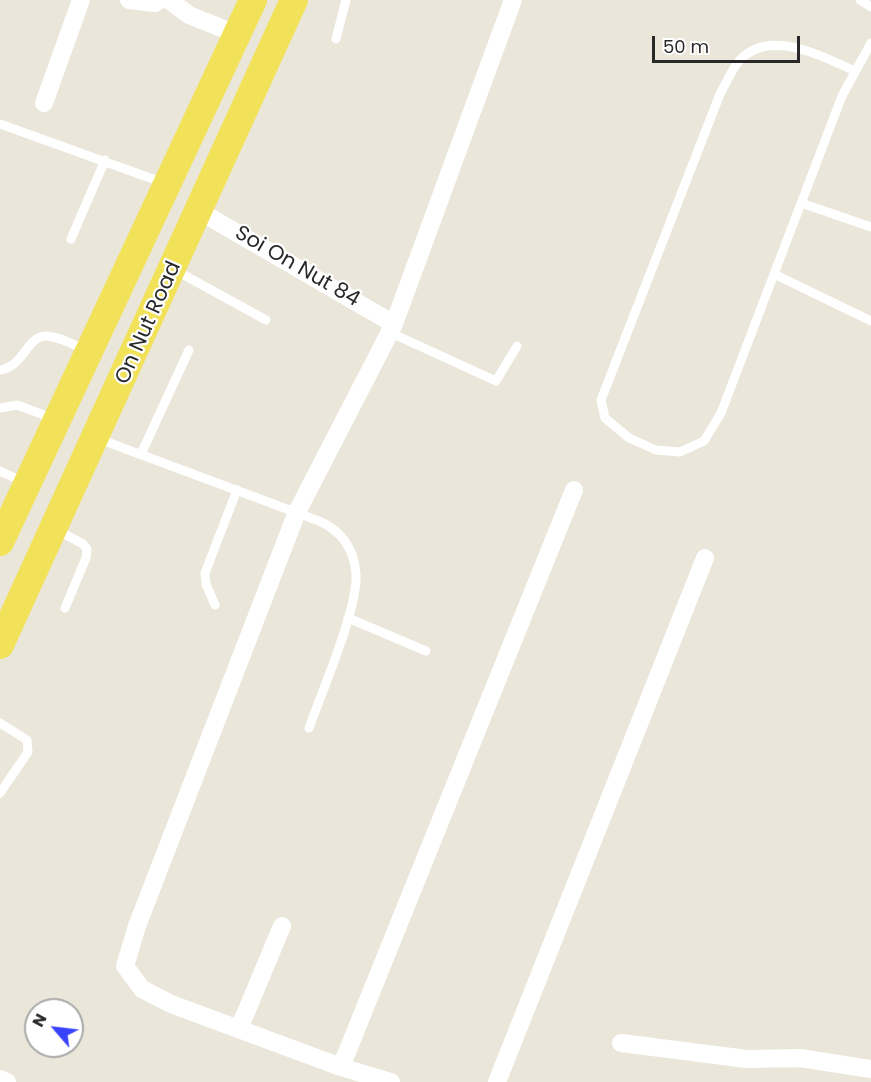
<!DOCTYPE html>
<style>
body{margin:0}
#map{position:relative;width:871px;height:1082px;overflow:hidden;background:#ebe6da;font-family:Poppins,sans-serif}
canvas{display:block}
.north{position:absolute;left:24px;top:998px;width:60px;height:60px;box-sizing:border-box;background:#fff;border:2px solid #a9a9a9;border-radius:50%;rotate:298deg;font-size:16px;font-weight:700;line-height:24px;text-align:center;color:#292929}
.north::after{content:'';display:block;margin:auto;width:21px;height:27px;background:#3843fb;clip-path:polygon(50% 0,100% 100%,50% 72%,0 100%)}
.scale{position:absolute;left:652px;top:36px;width:148px;height:27px;box-sizing:border-box;border:3px solid #292929;border-top:0;padding-left:8px;font-size:18px;line-height:21px;white-space:nowrap;color:#292929;-webkit-text-stroke:4px #fff;paint-order:stroke}
</style>
<div id="map">
<canvas width="871" height="1082"></canvas>
<div class="north">N</div>
<div class="scale">50 m</div>
</div>
<script>
const context = document.querySelector('canvas').getContext('2d');
context.lineJoin = 'round';
function trace(path, color, width, dash) { context.strokeStyle = color; context.lineWidth = width; context.lineCap = dash ? 'butt' : 'round'; context.setLineDash(dash || []); context.stroke(path); }
function write(font, color, halo, rows, align = 'center') {
  context.font = font + ' Poppins,sans-serif'; context.lineWidth = 4.5; context.setLineDash([]); context.textBaseline = 'middle'; context.strokeStyle = halo; context.fillStyle = color; for (const [text, x, y, turn = 0] of rows) {
    context.save(); context.translate(x, y); context.rotate((+turn || 0) * Math.PI / 180); context.textAlign = isNaN(turn) ? turn : align; if (halo) context.strokeText(text, 0, 0); context.fillText(text, 0, 0); context.restore();
  }
}
trace(new Path2D(`
 M860 0 871 7
 M336 39 346 0
 M855 71C821 56 765 25 736 65 730 74 725 85 720 94L601 400 605 418 629 438 656 450 680 452 704 441 721 413 842 96 871 43
 M0 124 164 183
 M801 203 871 227
 M71 239 105 160
 M173 269 266 320
 M774 274 871 321
 M389 332 496 381 517 346
 M0 370C23 367 27 337 45 336 58 336 74 345 86 350
 M0 408 17 405 55 419
 M99 439 319 521C342 531 354 548 356 574 358 609 322 691 309 728
 M141 454 189 350
 M0 471 24 482
 M57 530 83 544 87 549 86 558 65 608
 M215 605 206 584 205 573 237 490
 M348 618 426 651
 M0 723 27 740 28 752 0 793`), '#fff', 9);
trace(new Path2D(`
 M129 0 155 3 160 0
 M169 0 189 15 236 34
 M44 103 81 0
 M199 211 394 324
 M239 1029 282 926
 M621 1043 747 1059 800 1058 871 1069
 M341 1067 574 490
 M0 1079 7 1082
 M391 1082 341 1067 171 1004 142 989 125 966 137 926 297 512 394 324 513 0
 M497 1082 705 558`), '#fff', 18);
trace(new Path2D(`
 M0 542 253 0
 M0 645 294 0`), '#f1e25a', 28);
write('21px', '#292929', '#fff', [
 ["Soi On Nut 84",297,267,30],
 ["On Nut Road",149,323,-66]
]);
</script>
